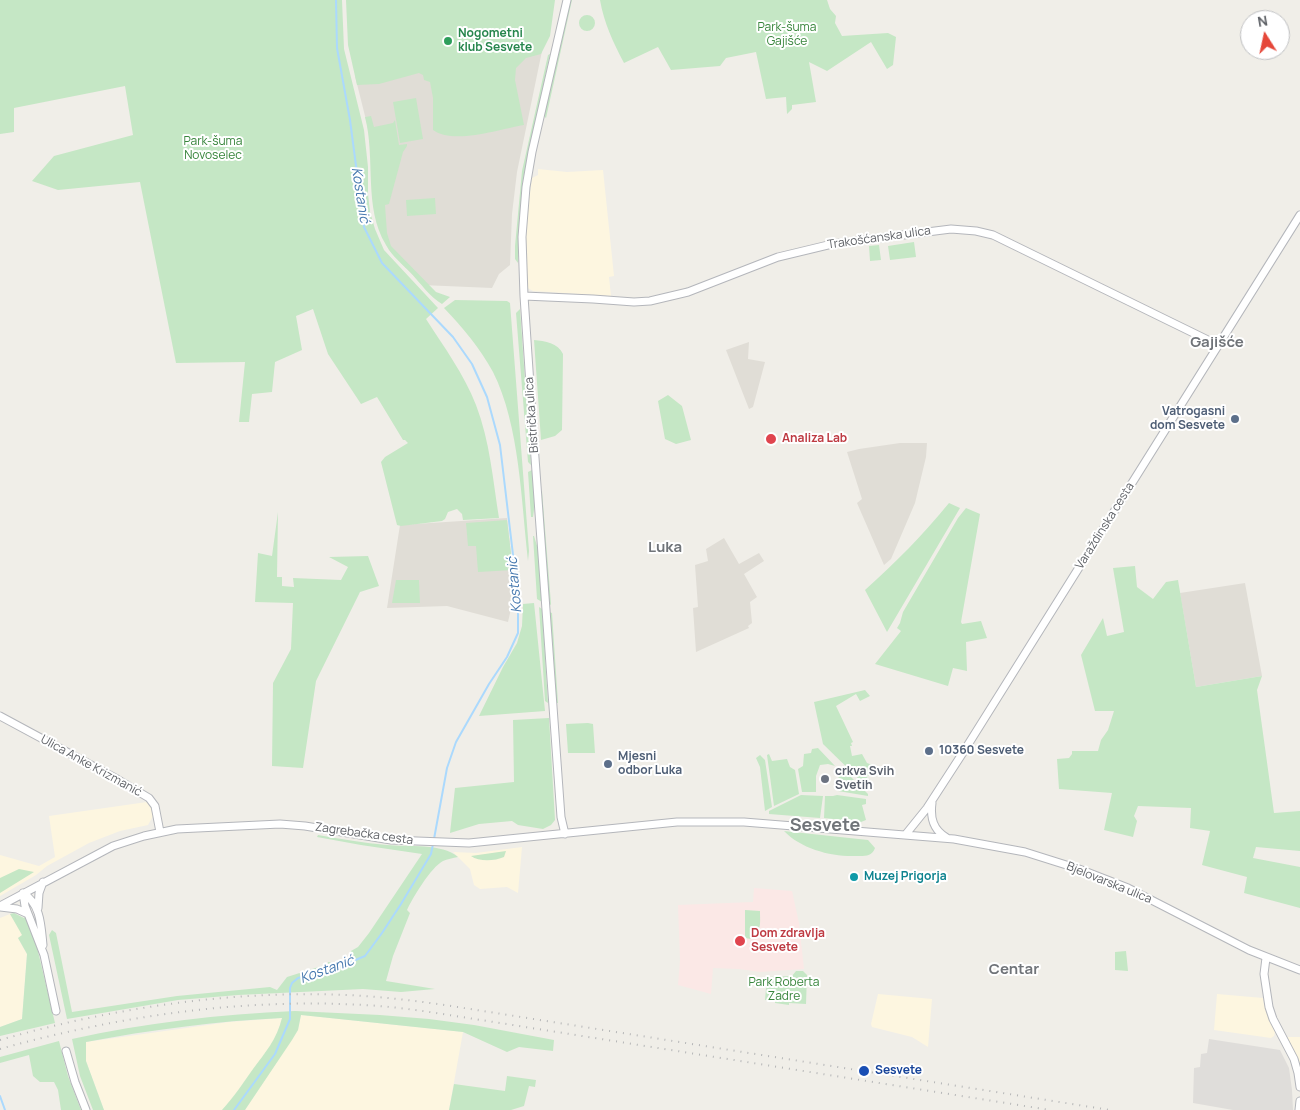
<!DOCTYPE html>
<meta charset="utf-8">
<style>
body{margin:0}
#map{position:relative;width:1300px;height:1110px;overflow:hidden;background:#f0eee8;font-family:Manrope,sans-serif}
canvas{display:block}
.north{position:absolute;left:1240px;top:10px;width:50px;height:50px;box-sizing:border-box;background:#fff;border:1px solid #bfc0c2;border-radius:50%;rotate:350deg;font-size:14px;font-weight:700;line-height:20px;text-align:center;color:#5f6267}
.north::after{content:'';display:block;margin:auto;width:18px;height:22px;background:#e54739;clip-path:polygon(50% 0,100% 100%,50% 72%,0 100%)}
</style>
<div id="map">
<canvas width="1300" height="1110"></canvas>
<div class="north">N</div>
</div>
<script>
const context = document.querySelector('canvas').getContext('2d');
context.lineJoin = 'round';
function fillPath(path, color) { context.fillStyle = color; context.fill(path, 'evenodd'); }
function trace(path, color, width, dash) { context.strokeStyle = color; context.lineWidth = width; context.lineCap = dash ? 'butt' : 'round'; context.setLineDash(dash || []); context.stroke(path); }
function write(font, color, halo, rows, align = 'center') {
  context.font = font + ' Manrope,sans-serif'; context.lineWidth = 4; context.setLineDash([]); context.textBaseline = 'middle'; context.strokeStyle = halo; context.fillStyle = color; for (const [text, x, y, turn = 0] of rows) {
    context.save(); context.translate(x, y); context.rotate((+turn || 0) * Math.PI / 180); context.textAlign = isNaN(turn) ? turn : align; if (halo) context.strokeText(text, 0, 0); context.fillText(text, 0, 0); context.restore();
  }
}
fillPath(new Path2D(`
 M538 169 567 172 603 170 614 276 609 277 611 296 533 291 526 287 525 228 532 178 538 175Z
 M147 802 151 808 153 816 148 825 120 831 89 843 47 866 36 875 0 896V855L39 866 55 857 49 816Z
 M522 847 518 893 507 887 480 889 474 885 470 869 453 852 476 853Z
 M10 914 23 935 18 938 27 954 22 1019 0 1027V918Z
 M878 994 932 999 928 1047 912 1037 872 1027 871 1024Z
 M1217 994 1263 998 1264 1005 1275 1032 1274 1036 1271 1038 1214 1030Z
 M301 1015 463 1032 449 1110H245L298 1030Z
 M282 1018 277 1034 270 1048 232 1099 222 1110H104L86 1061V1042L229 1022Z
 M1286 1037H1300V1063L1295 1052Z`), '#fdf6e0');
fillPath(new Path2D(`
 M1209 1039 1280 1050 1289 1068 1292 1090 1293 1110H1233L1193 1103 1194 1068 1200 1067 1201 1054 1207 1053Z`), '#dfddda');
fillPath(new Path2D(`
 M542 51 517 172 512 214 510 265 499 274 492 288 422 285 389 250 379 229 375 215 372 191V163L368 128 355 76Z
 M749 342 748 359 765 362 753 407 749 409 726 350Z
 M900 443H927L926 457 915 503 891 559 884 565 857 503 862 499 847 452 859 449Z
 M507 518 515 591 508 622 447 606 387 608 400 525Z
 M724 538 739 564 759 553 764 561 744 574 757 597 750 602 752 623 748 626 749 628 696 652 693 608 698 607 695 565 708 561 706 549Z
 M1245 583 1262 676 1196 687 1180 593Z`), '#e0ddd6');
fillPath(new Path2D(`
 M754 888 792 891 799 923 804 969 760 972 739 969 713 968 711 994 678 985 680 960 678 905 753 902Z`), '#fbe8e6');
fillPath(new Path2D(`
 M0 0H342L344 49 364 130 368 167V194L370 212 375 229 384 250 438 308 426 319C444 347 464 374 476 405 490 441 493 481 499 518L463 520 462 514 457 509 448 512 445 519 442 521 401 526 397 525 381 462 385 457 408 443 405 440H403L377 397 361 404 328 354 313 309 296 316 302 350 275 362 272 392 252 394 249 422H239L245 362 176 363 140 182 58 190 32 181 54 156 133 135 125 86 14 108V132L0 134Z
 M346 0H555L550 36 541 54 526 58 516 68 515 80 524 125C500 129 454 145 433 130V98L430 82 424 80 423 75 419 73 379 84 357 85 348 45Z
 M568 0H572L546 118 543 115Z
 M600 0H827L830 9 836 16 835 23 842 36 888 33 896 37 893 65 887 69 871 42 827 71 809 62 816 102 792 105V109L787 114 786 97 766 99 756 52 726 58 720 66 671 70 658 47 624 63C613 42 604 23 600 0Z
 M579 23a8 8 0 1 1 16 0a8 8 0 1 1-16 0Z
 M550 54 523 179 519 225 518 263 515 259V246L522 171 548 55Z
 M416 98 423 139 400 143 393 102Z
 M371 116 374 127 393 123 395 120 399 145 407 144V146L403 152 389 204 385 205 387 233 391 246 436 292 450 297 442 304C431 298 420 283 412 274 403 265 392 256 386 245 363 207 376 159 365 117Z
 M435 198 436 214 407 216 406 200Z
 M914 242 916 257 890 260 888 246Z
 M879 245 881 260 870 261 869 246Z
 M455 300 507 301 510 303 529 551 528 561C521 501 520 426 493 372 480 348 463 328 444 308Z
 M520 309 531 465 528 462 516 313Z
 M534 340C545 341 558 343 563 354L562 430 555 436 541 440Z
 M668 395 682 406 691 440 676 444 665 439 658 401Z
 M532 470 535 502 533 517H531L528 472Z
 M540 491H542L551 604 549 607Z
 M949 503 960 508 887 632 865 590C895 563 923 535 949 503Z
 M966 508 980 514 961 622 962 624 981 621 987 638 966 642 967 671 953 668 948 686 875 664 901 631 897 628 900 623 903 612 958 518Z
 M278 512 277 577H282V586L294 587 293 578 341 580 348 567 329 557 368 556 379 586 360 592 316 681 303 768 272 766 273 683 291 649 293 603 255 602 258 553 272 556Z
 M507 520 513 570 478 572 476 546H468L466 523Z
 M533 536H534L538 549 542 602 537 599Z
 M1135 566 1137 587 1153 599 1166 582 1178 580 1196 687 1262 676 1257 690 1274 813 1300 811V851L1256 847 1253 858 1300 867V908L1244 893 1247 877 1202 865 1210 831 1190 828 1191 808 1138 806 1134 816 1137 821 1133 837 1104 830 1112 793 1059 789 1057 759 1069 758 1072 754V751H1098L1101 740 1108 730 1114 711H1095L1081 655 1103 618 1107 636 1124 632 1113 568Z
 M396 580H419L420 603H392Z
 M534 603 545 711 479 716 503 667 517 643 522 626 523 604Z
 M539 607 542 609 548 703 545 701Z
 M549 612 552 613 558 703H556Z
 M865 690 870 696 860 701 856 694 836 706 853 742 851 743 852 746H850L852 756 862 754 867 763 875 766 876 774 867 776 868 788 823 744 814 702Z
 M549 718 555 820 551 825 543 829 518 825 512 821 479 824 450 833 455 788 514 782 513 720Z
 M588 723 593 724 595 753H568L566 724Z
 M818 748 835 766 828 764 820 765 816 776V792H802L798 769 803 766 804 754 811 753 812 749Z
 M769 754 772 761 787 759 790 767 795 770 799 794 774 806 767 755Z
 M760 755 765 760 772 807 765 811 760 767 756 758Z
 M839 767H841L868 794V796L838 791Z
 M801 795 823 796 820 818 769 814V811Z
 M837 795 866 799V804L862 805 866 820 861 822 824 818 825 796H833Z
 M784 831 868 840 875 848C872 857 864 856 856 856 832 857 801 849 784 831Z
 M318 835C341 839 364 843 387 845 408 847 442 843 458 857 453 858 447 859 443 861 431 867 412 899 407 910L410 913 393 956 386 981 435 989 401 992 363 989 238 995 178 1000 67 1019 49 935 52 930 56 933 72 1012 177 996 270 987 277 990 287 977 328 964V962L335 963 350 958 351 951 358 947 369 933 422 854 361 845 317 837Z
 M506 851 504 857C495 861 479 862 471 856Z
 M19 869 34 872 0 893V878Z
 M745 910 760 911C760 925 762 929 751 939L745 938Z
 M14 913 24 918 26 916 36 943 55 1023 0 1036V1027L22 1019 27 954 18 938 22 935 10 914Z
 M1126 951 1128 971 1115 970V952Z
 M796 971H803L807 975 806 1004 789 1003V1005L775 1003V1001L765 1000 767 977 792 976Z
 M295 1011 380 1015 429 1019 474 1025 554 1040 553 1051 519 1047 507 1052 463 1032 301 1015 298 1030 292 1040 245 1110H222C234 1097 243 1083 253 1069 265 1053 277 1039 282 1018 217 1021 150 1030 86 1042V1061L104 1110H93L80 1076 72 1039C145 1023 219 1014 295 1011Z
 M59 1041 68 1076 81 1110H61L58 1090 54 1082H40L33 1076 29 1055 0 1063V1057Z
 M507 1076 536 1080 535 1087 529 1086 524 1106 511 1110H449L454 1084 505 1091Z`), '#c5e7c5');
trace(new Path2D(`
 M336 0 337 48 350 120 364 227 382 263 453 337 472 364 487 397 500 445 518 597V633L507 657 489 684 456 742 447 768 434 839
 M0 1096 5 1110
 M234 1110 275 1054 290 1019V988L292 983 298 978 334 969 365 956 382 933 401 904 431 854 433 844`), '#abd9fd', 2);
const secondary = new Path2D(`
 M524 296 593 299 634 302 650 301 688 292 778 257 832 244 951 229 976 231 993 235 1218 345
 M0 716 117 779 149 798 155 806 160 832
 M932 803C930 818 933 830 947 838
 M565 834 561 817 534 444 524 296 522 237 526 187 532 152 567 0
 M906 834 927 808 964 751 1300 215
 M23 893 25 906 44 955 56 1011
 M23 893C41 904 41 926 43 945
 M0 906 113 846 144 836 177 829 280 824 305 826 391 840 469 843 677 822H744L954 839 1025 852 1079 869 1128 888 1249 950 1300 970
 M0 907 17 909 28 914
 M38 908 39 893 43 882
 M1266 958 1264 974 1269 1007 1273 1019 1294 1059 1298 1073 1300 1087
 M66 1051 75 1082 86 1110
 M1299 1110 1300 1101`);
trace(secondary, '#b4b6bb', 9);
trace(secondary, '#fff', 7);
trace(new Path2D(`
 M0 1040C112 1008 231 990 348 995 387 997 426 1002 464 1008L1110 1110
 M0 1049C118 1016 242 998 364 1005 403 1007 442 1014 481 1020L1050 1110`), '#b5b6b7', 2, [1, 6]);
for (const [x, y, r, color] of [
 [448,41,5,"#2e9e5b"],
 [1235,419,5,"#5c6f8a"],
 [771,439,6,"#e0444e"],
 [929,751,5,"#5c6f8a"],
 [608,764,5,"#5c6f8a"],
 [825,779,5,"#6b7280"],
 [854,877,5,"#0f9aa8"],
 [740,941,6,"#e0444e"],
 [864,1071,6,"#1a4fb4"]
]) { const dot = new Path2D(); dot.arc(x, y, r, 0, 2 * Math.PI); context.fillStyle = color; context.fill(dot); trace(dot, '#fff', 2); }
write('12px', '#38853c', '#fff', [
 ["Park-šuma",787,28],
 ["Gajišće",787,42],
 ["Park-šuma",213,142],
 ["Novoselec",213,156],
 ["Park Roberta",784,983],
 ["Zadre",784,997]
]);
write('bold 12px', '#27864d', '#fff', [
 ["Nogometni",458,34],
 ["klub Sesvete",458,48]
], 'left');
write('12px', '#5f6267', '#fff', [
 ["Trakošćanska ulica",879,238,-8],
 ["Bistrička ulica",532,415,-94],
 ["Varaždinska cesta",1105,526,-58],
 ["Ulica Anke Krizmanić",91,766,29],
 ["Zagrebačka cesta",364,834,8],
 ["Bjelovarska ulica",1109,883,22]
]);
write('bold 12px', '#4e5e75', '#fff', [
 ["Vatrogasni",1225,412,"right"],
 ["dom Sesvete",1225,426,"right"],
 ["10360 Sesvete",939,751],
 ["Mjesni",618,757],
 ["odbor Luka",618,771]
], 'left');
write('bold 12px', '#be3a42', '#fff', [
 ["Analiza Lab",782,439],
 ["Dom zdravlja",751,934],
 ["Sesvete",751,948]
], 'left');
write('bold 12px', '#5b616d', '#fff', [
 ["crkva Svih",835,772],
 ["Svetih",835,786]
], 'left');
write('bold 12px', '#0d838f', '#fff', [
 ["Muzej Prigorja",864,877]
], 'left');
write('bold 12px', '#164399', '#fff', [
 ["Sesvete",875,1071]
], 'left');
write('italic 14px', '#4779af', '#fff', [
 ["Kostanić",360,195,81],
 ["Kostanić",515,585,-95],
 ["Kostanić",327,970,-20]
]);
write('bold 15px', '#707479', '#fff', [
 ["Gajišće",1217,343],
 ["Luka",665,548],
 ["Centar",1014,970]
]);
write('bold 18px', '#707479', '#fff', [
 ["Sesvete",825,826]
]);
</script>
